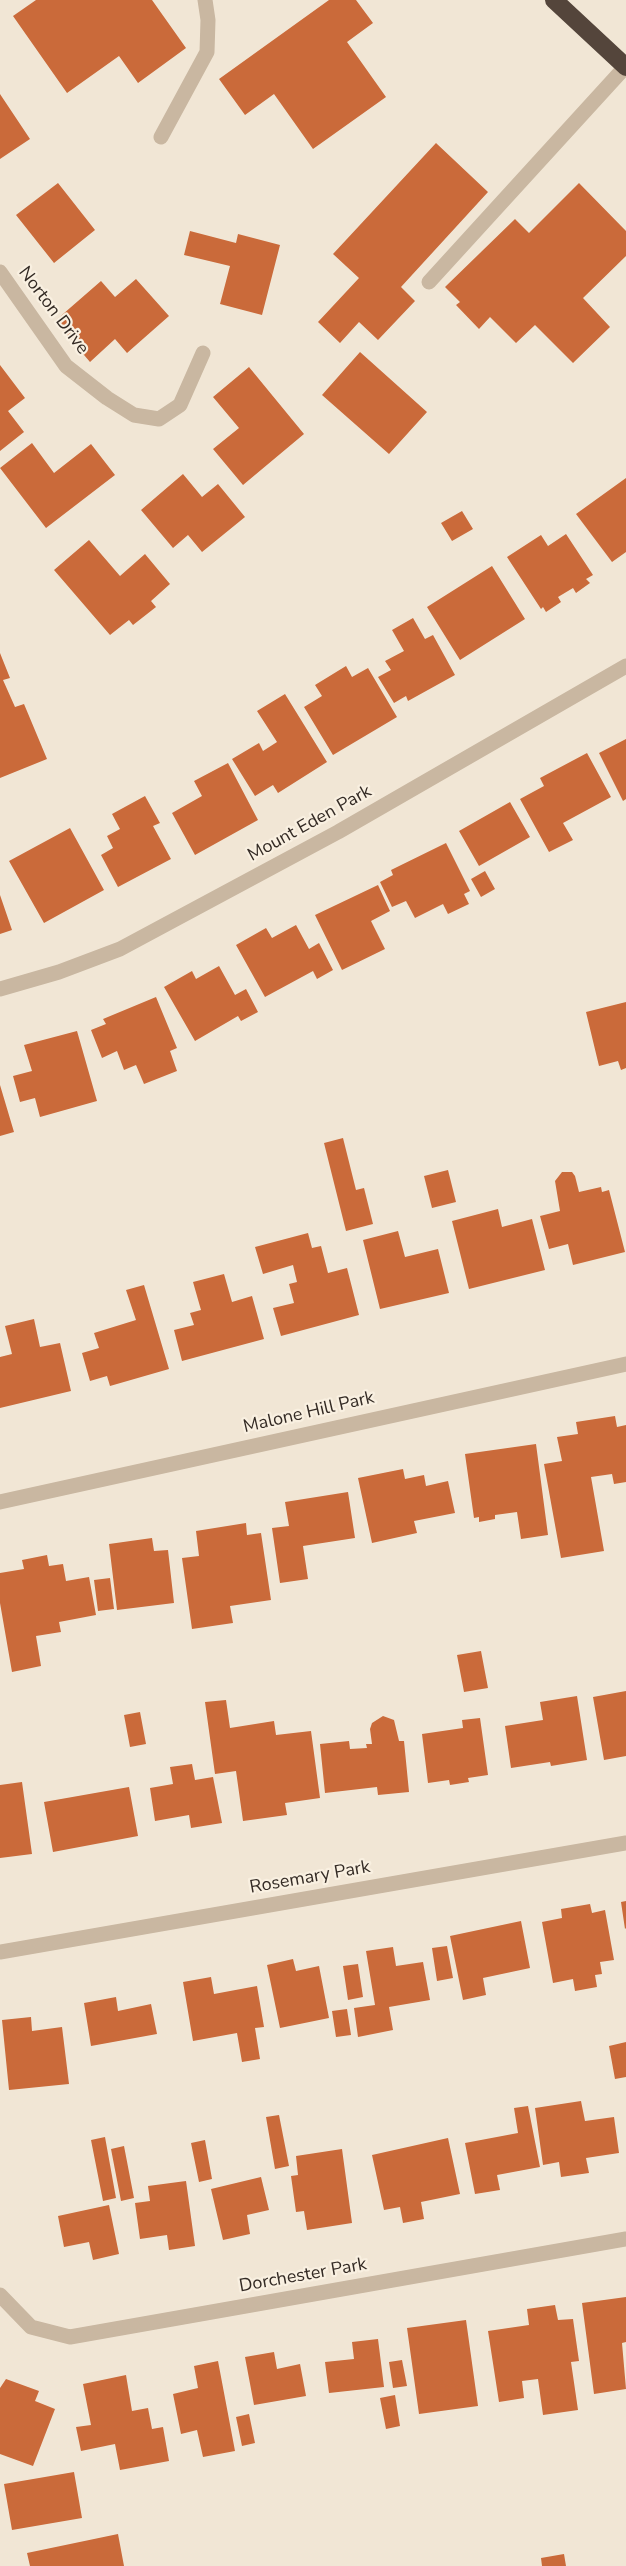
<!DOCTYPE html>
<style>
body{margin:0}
canvas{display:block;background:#f1e6d5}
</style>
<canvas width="626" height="2566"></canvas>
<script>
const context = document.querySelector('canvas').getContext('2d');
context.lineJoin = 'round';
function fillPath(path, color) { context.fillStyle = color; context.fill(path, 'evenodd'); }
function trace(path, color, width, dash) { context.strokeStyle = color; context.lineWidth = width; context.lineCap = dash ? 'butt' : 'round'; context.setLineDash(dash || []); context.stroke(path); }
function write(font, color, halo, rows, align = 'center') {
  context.font = font + ' "Nunito Sans",sans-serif'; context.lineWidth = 4.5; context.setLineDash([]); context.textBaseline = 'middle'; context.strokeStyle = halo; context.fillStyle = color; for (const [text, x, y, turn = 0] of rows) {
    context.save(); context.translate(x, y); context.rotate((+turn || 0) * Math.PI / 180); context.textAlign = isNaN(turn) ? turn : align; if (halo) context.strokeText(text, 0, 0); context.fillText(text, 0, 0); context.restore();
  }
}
fillPath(new Path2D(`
 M36 0H152L186 48 138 83 119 56 67 93 13 16Z
 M329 0H356L373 23 347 42 386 97 313 149 274 94 245 115 219 79Z
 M0 94 30 139 0 159Z
 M436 143 488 192 401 287 415 301 378 340 359 322 340 343 318 322 359 278 333 254Z
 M58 183 95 230 54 263 16 215Z
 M579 183 626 231V256L583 298 610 327 573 363 535 325 516 343 490 317 479 329 456 305 460 302 445 287 515 219 529 233Z
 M190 231 236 243 238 234 280 245 262 315 220 304 230 266 184 255Z
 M136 279 169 316 127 353 115 339 90 362 55 321 101 281 115 297Z
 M360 352 427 412 389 454 322 395Z
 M0 365 25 398 8 411 24 432 0 451Z
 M249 367 304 434 243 485 213 449 239 428 213 397Z
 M32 443 54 473 91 444 115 475 46 528 0 468Z
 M183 474 202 497 218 484 245 517 202 552 188 535 173 548 141 510Z
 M626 478V552L612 562 576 514Z
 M462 511 473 529 452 541 441 523Z
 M566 534 593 575 586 579 590 583 576 593 573 588 558 597 561 602 546 612 543 607 541 609 507 557 541 535 548 546Z
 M89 540 120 576 145 554 170 584 151 601 156 607 133 625 129 620 110 635 54 570Z
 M492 566 525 619 460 660 427 607Z
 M413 618 425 639 433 635 455 675 408 701 406 696 394 703 378 677 391 670 385 661 404 651 392 630Z
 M0 653 10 678 3 680 15 707 24 704 47 759 0 778Z
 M346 666 352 677 368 668 397 717 333 755 304 707 322 696 315 685Z
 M285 694 327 762 278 793 273 785 255 796 232 759 259 743 263 751 277 742 257 711Z
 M626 739V799L623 801 599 753Z
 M587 753 611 797 563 823 573 840 549 852 520 799 544 786 540 778Z
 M228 763 258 820 195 855 172 813 202 796 194 781Z
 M145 796 160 823 153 826 171 859 118 887 101 855 113 848 107 836 120 829 112 814Z
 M510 802 530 837 479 866 459 831Z
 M70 828 104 890 44 923 9 861Z
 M446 843 470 891 464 894 469 904 448 914 443 904 415 918 406 901 392 907 380 882 393 875 391 870Z
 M485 871 495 889 481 897 471 879Z
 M378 885 390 911 371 921 385 949 342 970 315 915Z
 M0 895 12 930 0 934Z
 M296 925 309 949 319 943 333 970 317 979 313 971 265 997 236 945 266 928 272 938Z
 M219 966 235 995 246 989 258 1012 241 1021 238 1016 195 1041 164 987 192 971 196 979Z
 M156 997 177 1048 170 1051 177 1071 144 1084 136 1065 124 1070 117 1051 102 1058 91 1030 106 1024 103 1019Z
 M626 1002V1068L621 1070 618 1061 599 1066 586 1012Z
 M77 1031 97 1101 40 1117 35 1098 20 1102 13 1076 32 1071 24 1045Z
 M0 1085 14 1132 0 1136Z
 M343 1138 356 1190 364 1188 373 1224 346 1231 324 1143Z
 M448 1170 456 1202 432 1208 424 1176Z
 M562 1172H572L575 1176 579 1192 601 1187 602 1192 609 1190 625 1252 573 1265 568 1244 549 1249 540 1216 560 1211 555 1181Z
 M498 1209 502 1227 532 1219 545 1270 469 1289 452 1221Z
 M398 1231 405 1257 438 1249 449 1293 380 1309 363 1240Z
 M308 1233 312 1248 321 1246 328 1273 347 1268 359 1315 281 1336 273 1308 294 1303 289 1284 297 1282 293 1265 263 1274 255 1247Z
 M224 1274 232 1302 252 1296 264 1339 182 1361 174 1330 194 1325 190 1313 201 1310 193 1282Z
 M144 1285 169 1369 110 1386 107 1376 90 1381 82 1353 99 1348 94 1333 136 1320 126 1290Z
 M34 1319 40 1347 60 1343 71 1391 0 1408V1357L12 1354 5 1326Z
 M615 1416 617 1427 626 1425V1482L614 1484 612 1474 591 1477 604 1551 561 1558 544 1464 562 1461 557 1437 578 1434 576 1422Z
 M536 1444 548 1535 521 1539 517 1512 495 1515V1519L479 1522V1517L474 1518 465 1454Z
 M403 1469 405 1479 424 1475 426 1486 448 1481 455 1513 414 1521 417 1533 372 1543 358 1478Z
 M348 1492 355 1538 303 1546 308 1579 280 1583 272 1528 289 1526 285 1502Z
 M246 1523 247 1535 261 1533 271 1600 230 1606 233 1623 192 1629 182 1558 199 1556 196 1531Z
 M152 1538 154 1551 168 1550 174 1603 117 1610 109 1544Z
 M47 1555 49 1566 63 1564 66 1581 89 1577 96 1615 59 1622 61 1632 36 1636 41 1666 12 1672 0 1603V1573L24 1569 22 1560Z
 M110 1578 114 1609 98 1611 94 1580Z
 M481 1651 488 1688 464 1692 457 1655Z
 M626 1691V1756L604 1760 593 1697Z
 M577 1696 587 1760 551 1766 550 1762 511 1768 505 1726 543 1720 540 1702Z
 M226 1700 230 1728 274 1721 276 1735 311 1731 320 1798 285 1803 287 1815 243 1821 236 1771 215 1774 205 1702Z
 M140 1712 146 1744 130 1747 124 1715Z
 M383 1716 394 1720 399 1741H404L409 1792 378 1795 377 1787 325 1793 320 1744 349 1741 350 1749 367 1748 366 1744H372L370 1729 372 1723Z
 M480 1718 488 1775 468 1778 469 1782 450 1785 449 1780 428 1783 422 1734 463 1728 462 1720Z
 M192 1764 195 1780 213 1777 222 1823 191 1828 189 1815 155 1821 150 1788 173 1784 170 1767Z
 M22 1782 32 1854 0 1858V1785Z
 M129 1787 138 1836 53 1852 44 1802Z
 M626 1901V1928L625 1929 621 1902Z
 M590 1904 592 1913 605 1910 614 1960 600 1962 602 1974 595 1975 597 1987 575 1991 573 1979 553 1983 542 1922 562 1918 561 1909Z
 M521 1921 530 1968 483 1978 486 1995 463 2000 450 1936Z
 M447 1946 453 1978 437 1981 432 1948Z
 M393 1947 396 1966 423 1962 430 2000 389 2007 393 2030 358 2037 354 2008 375 2005 366 1951Z
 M293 1959 296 1971 319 1966 329 2018 280 2028 267 1965Z
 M358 1964 363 1997 348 2000 343 1966Z
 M211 1977 214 1994 257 1986 264 2027 255 2028 260 2059 242 2062 237 2033 193 2041 183 1982Z
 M116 1997 118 2011 151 2004 157 2034 91 2046 84 2003Z
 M347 2009 351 2035 336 2037 332 2011Z
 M31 2017 32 2031 62 2027 69 2084 9 2090 2 2020Z
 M626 2042V2077L615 2079 609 2046Z
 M581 2101 585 2121 614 2117 619 2153 586 2158 589 2173 561 2177 559 2162 543 2165 535 2108Z
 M528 2106 540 2167 497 2175 500 2190 475 2194 465 2143 518 2133 514 2108Z
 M279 2115 289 2166 275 2169 266 2117Z
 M105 2137 116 2198 103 2201 91 2140Z
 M448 2138 460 2194 421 2202 424 2219 403 2223 400 2207 384 2210 372 2155Z
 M205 2140 212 2179 199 2182 191 2143Z
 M124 2146 134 2198 121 2201 111 2149Z
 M342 2149 352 2223 307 2230 304 2211 296 2212 291 2176 298 2175 296 2156Z
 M261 2177 269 2210 247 2215 250 2234 223 2240 211 2189Z
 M186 2181 195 2246 169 2250 167 2235 140 2239 135 2203 150 2201 148 2186Z
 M109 2205 119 2254 93 2260 89 2242 64 2247 58 2216Z
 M626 2297V2342L622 2343 626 2389 594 2394 582 2303Z
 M555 2305 558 2320 573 2319 579 2361 571 2362 578 2410 543 2415 538 2379 522 2381 524 2398 499 2402 488 2331 529 2325 527 2309Z
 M466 2320 478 2406 419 2414 407 2328Z
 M378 2339 384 2387 329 2393 325 2362 354 2359 352 2342Z
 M274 2352 277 2369 300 2364 306 2396 254 2405 245 2357Z
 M402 2360 407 2386 393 2388 389 2362Z
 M218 2361 235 2451 203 2457 197 2430 181 2434 173 2394 198 2388 194 2366Z
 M126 2375 132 2411 148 2408 152 2429 163 2427 169 2461 120 2470 115 2444 81 2451 76 2427 91 2425 83 2384Z
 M6 2379 39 2391 35 2401 55 2409 33 2466 0 2454V2388Z
 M395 2395 400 2426 386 2429 380 2398Z
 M249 2414 255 2443 242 2446 236 2417Z
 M74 2472 82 2518 12 2530 4 2484Z
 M118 2534 124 2566H30L27 2553Z
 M564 2554 566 2566H542L541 2558Z`), '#ca6a3a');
trace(new Path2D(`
 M429 282 626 66`), '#c9b7a1', 15);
trace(new Path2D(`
 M161 137 207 52 208 20 205 0
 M0 272 66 366 107 398 134 415 159 419 180 405 203 353
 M0 989 59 972 120 949 338 832 626 666
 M0 1502 626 1364
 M0 1952 626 1843
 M0 2295 31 2327 70 2337 626 2239`), '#c9b7a1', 15);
trace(new Path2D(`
 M554 0 626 67`), '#54453b', 18);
write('18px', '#332a24', '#f9f0e1', [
 ["Norton Drive",53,311,53],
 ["Mount Eden Park",310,824,-29],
 ["Malone Hill Park",309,1413,-13],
 ["Rosemary Park",310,1878,-10],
 ["Dorchester Park",303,2276,-10]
]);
</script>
